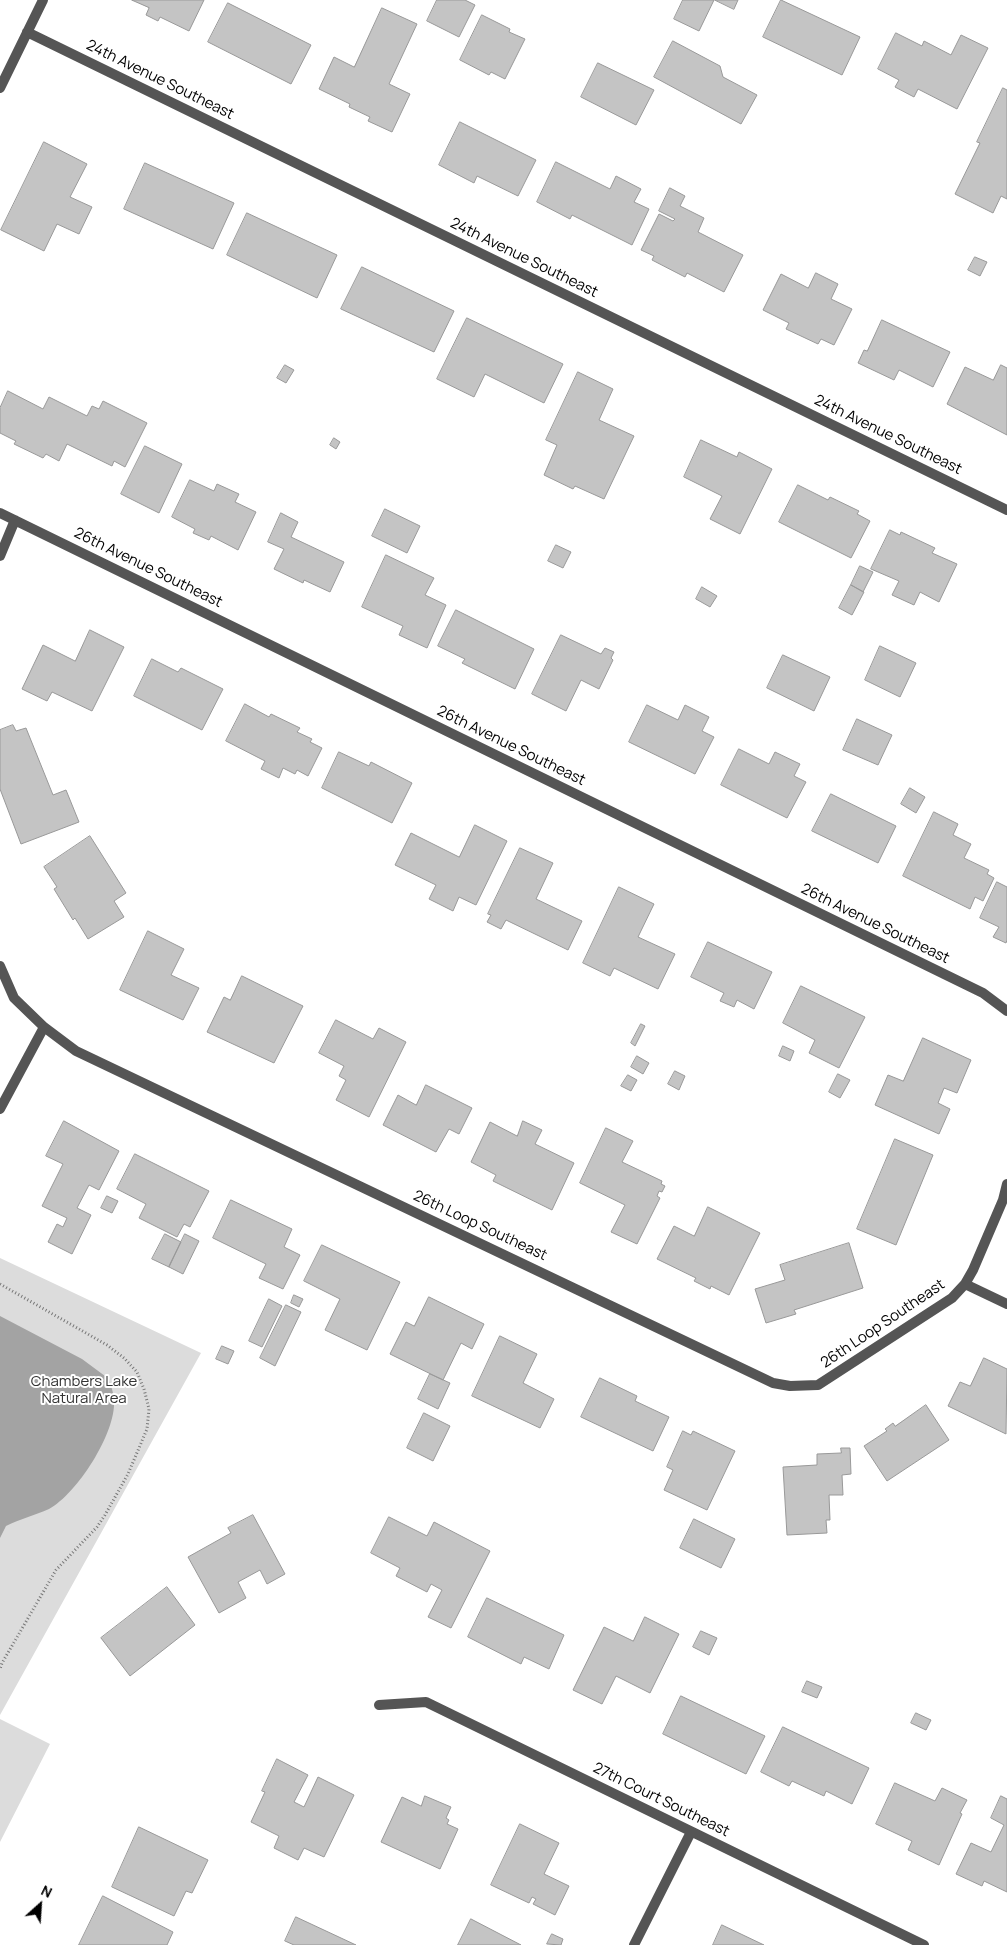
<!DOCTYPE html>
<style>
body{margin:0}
#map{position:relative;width:1007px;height:1945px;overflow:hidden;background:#fff;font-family:Manrope,sans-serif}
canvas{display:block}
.north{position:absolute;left:15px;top:1880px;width:50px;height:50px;-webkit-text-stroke:4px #fff;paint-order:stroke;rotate:26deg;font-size:14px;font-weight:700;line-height:20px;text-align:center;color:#000}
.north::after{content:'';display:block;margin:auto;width:18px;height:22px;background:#000;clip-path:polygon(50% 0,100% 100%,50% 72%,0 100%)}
</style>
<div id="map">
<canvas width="1007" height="1945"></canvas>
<div class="north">N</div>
</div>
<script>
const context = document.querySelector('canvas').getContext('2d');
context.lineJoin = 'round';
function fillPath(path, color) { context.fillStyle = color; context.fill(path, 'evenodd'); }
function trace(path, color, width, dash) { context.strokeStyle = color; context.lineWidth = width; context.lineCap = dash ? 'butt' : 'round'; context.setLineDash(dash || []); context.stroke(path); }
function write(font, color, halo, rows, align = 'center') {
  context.font = font + ' Manrope,sans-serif'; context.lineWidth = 4; context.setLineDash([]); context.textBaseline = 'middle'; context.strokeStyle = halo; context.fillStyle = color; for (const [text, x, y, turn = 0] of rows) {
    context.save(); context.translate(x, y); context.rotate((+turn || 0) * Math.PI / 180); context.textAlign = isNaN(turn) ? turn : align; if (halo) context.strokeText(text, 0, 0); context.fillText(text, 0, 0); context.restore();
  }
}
fillPath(new Path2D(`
 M0 1258 201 1353 0 1715Z
 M0 1719 50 1744 0 1842Z`), '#dcdcdc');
fillPath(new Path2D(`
 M0 1316 82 1359 109 1379C111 1386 114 1394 114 1401 116 1433 77 1494 49 1509 35 1515 20 1519 6 1526L0 1538Z`), '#a3a3a3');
const building = new Path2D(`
 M132 0H204L189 31 160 17 158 21 146 15 149 8Z
 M437 0H465L475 5 459 37 427 21Z
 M683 0H714L699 31 674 19Z
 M715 0H738L734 9Z
 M781 0 860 37 842 75 763 37Z
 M228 3 311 45 291 84 208 42Z
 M382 8 417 24 389 84 410 94 392 132 368 121 370 117 349 107 350 104 319 89 334 57 354 67Z
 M482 15 510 29 509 32 525 39 505 79 491 72 489 75 460 60Z
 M896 33 922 46 924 41 951 55 961 35 988 48 957 109 918 89 914 97 895 87 899 80 878 69Z
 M673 41 720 66 723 77 757 95 741 124 654 77Z
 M598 63 654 90 636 125 581 97Z
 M1003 88 1007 90V199L1001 196 993 213 955 194 980 143 977 142Z
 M460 122 536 160 518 196 477 176 474 183 439 165Z
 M44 142 87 164 70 197 92 207 79 234 57 224 44 251 1 230Z
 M556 162 610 189 616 176 641 189 634 202 649 209 632 245 572 215 570 219 537 202Z
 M145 163 234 203 213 249 124 209Z
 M670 188 685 196 680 206 704 218 698 232 743 255 724 292 687 273 685 277 652 260 654 256 641 250 659 214 673 221 675 219 659 211Z
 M247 213 337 255 317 298 227 255Z
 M975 257 987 262 980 276 968 270Z
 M362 267 454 311 434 352 341 309Z
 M816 273 838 284 831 299 852 309 834 345 821 339 818 344 786 329 789 323 763 310 781 274 808 288Z
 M467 318 563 364 544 403 485 374 474 397 437 379Z
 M882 320 950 352 933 387 899 370 894 380 858 363 864 350 867 351Z
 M285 365 294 370 286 383 277 378Z
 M1001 365 1007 368V435L947 404 965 367 993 380Z
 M578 372 613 389 599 420 634 436 604 499 575 486 573 489 544 475 557 445 546 440Z
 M8 391 43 409 49 397 87 416 92 406 99 409 103 401 147 423 125 467 114 461 112 466 67 444 59 461 46 454 43 458 14 444 16 441 0 433V408Z
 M334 438 340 442 336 449 330 445Z
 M701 440 737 457 739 452 772 469 740 534 710 519 722 496 684 477Z
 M145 446 182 464 159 513 121 494Z
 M190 480 214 491 217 484 239 494 235 502 256 512 238 550 211 536 209 540 193 533 195 529 172 517Z
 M798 485 828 500 830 497 859 511 857 514 870 521 851 558 779 522Z
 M385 509 420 526 407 553 372 536Z
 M281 513 298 522 291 537 344 562 330 592 304 580 303 583 274 569 284 549 268 542Z
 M890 530 900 535 901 532 935 548 932 553 957 564 939 602 920 592 914 605 892 595 899 581 871 569Z
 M556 545 571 552 563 568 548 561Z
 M386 555 434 578 425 595 446 605 427 648 399 635 403 626 362 607Z
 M860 566 873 572 863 592 851 585Z
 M851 585 864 592 852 615 839 608Z
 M702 587 717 596 710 607 696 599Z
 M456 610 534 649 515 689 462 663 465 659 438 646Z
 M90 630 124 647 92 711 52 692 47 701 22 689 43 645 75 661Z
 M561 635 601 654 605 648 614 652 611 658 613 660 599 689 581 680 566 711 532 694Z
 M880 646 916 663 900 697 865 680Z
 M783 655 830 677 814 711 767 688Z
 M152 659 178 672 181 668 223 689 202 730 134 696Z
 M245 704 269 717 271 714 300 728 297 732 312 739 310 742 322 748 308 776 297 770 295 774 283 768 279 778 261 769 265 761 226 741Z
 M647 705 678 720 685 705 709 717 702 731 714 737 695 774 629 742Z
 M857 719 892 735 878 765 843 750Z
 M13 725 16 731 26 728 53 795 66 790 79 822 21 844 0 789V730Z
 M739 749 769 764 775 752 800 764 794 776 806 782 787 818 721 785Z
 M339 752 369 766 371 762 412 783 392 823 322 788Z
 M910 788 925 797 916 813 901 804Z
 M831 794 896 826 878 863 812 831Z
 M934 812 958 824 953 835 971 844 964 858 989 870 987 874 994 878 983 901 975 897 970 909 903 876Z
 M475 825 507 841 476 905 459 897 453 911 429 899 436 885 395 865 411 833 459 857Z
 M90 836 126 893 114 901 124 917 88 939 75 918 73 920 54 889 57 887 44 867Z
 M520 848 553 863 536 899 582 921 568 950 506 920 501 929 487 922 491 915 488 914Z
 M997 882 1007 887V940L1006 943 993 937 999 927 980 918Z
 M619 887 654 904 638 937 675 954 658 989 614 968 610 976 583 963Z
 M148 931 184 949 171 975 199 988 183 1020 120 990Z
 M708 942 772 972 754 1009 737 1000 734 1007 720 1001 724 993 691 977Z
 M242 976 303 1006 274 1063 207 1032 224 997 230 1000Z
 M801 986 865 1017 839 1068 809 1053 815 1040 783 1023Z
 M336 1020 373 1039 379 1028 406 1042 369 1117 336 1100 346 1080 339 1076 344 1066 319 1053Z
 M641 1024 645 1026 635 1046 631 1043Z
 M923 1038 971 1060 957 1093 944 1088 938 1103 950 1109 939 1134 875 1105 888 1075 903 1081Z
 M783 1046 794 1051 790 1061 779 1056Z
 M637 1056 649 1063 643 1074 631 1067Z
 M675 1071 685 1076 679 1090 668 1084Z
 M838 1074 850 1080 840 1098 829 1092Z
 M628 1075 637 1080 631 1091 621 1086Z
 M426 1085 472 1108 459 1134 449 1129 436 1152 383 1125 398 1095 416 1105Z
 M64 1121 119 1151 99 1190 89 1185 77 1208 91 1215 72 1254 48 1242 57 1224 63 1227 67 1218 42 1206 63 1164 46 1156Z
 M523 1121 542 1130 535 1144 574 1163 552 1210 493 1181 496 1175 471 1162 490 1122 517 1136Z
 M606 1128 633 1141 622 1162 662 1181 661 1184 665 1186 662 1192 659 1191 657 1196 660 1198 637 1244 611 1232 625 1205 580 1183Z
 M895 1139 933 1155 896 1245 857 1229Z
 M135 1154 209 1191 190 1227 184 1224 177 1237 139 1218 146 1204 117 1189Z
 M107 1196 118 1201 112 1213 101 1208Z
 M231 1200 292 1229 284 1247 300 1255 283 1289 259 1278 266 1264 213 1238Z
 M708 1207 760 1233 729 1295 711 1286 710 1289 694 1281 696 1278 657 1259 674 1226 694 1236Z
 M165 1234 181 1242 169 1267 152 1259Z
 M185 1234 199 1241 183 1274 169 1267Z
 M849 1243 863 1288 794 1310 796 1314 766 1323 755 1289 785 1280 780 1265Z
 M322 1245 400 1282 367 1350 325 1330 340 1299 304 1281Z
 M294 1295 303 1299 299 1307 291 1303Z
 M429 1297 484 1324 472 1349 461 1343 443 1380 390 1354 406 1322 414 1326Z
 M269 1299 282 1306 262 1347 249 1341Z
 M286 1305 301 1312 275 1366 260 1358Z
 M500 1336 537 1354 523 1383 554 1399 540 1428 472 1396Z
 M222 1346 234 1351 228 1364 216 1359Z
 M984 1358 1007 1369 1006 1434 948 1406 960 1382 970 1386Z
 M430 1374 450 1383 438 1409 418 1399Z
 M600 1378 637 1396 635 1401 669 1417 653 1451 581 1417Z
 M926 1405 949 1440 887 1481 864 1446 887 1431 885 1429 893 1423 895 1426Z
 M424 1413 450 1426 433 1461 407 1448Z
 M683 1431 691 1435 693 1431 735 1451 707 1510 664 1490 673 1470 667 1467Z
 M841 1448H850L851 1474 842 1475 843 1495H829L830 1520H826L827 1533 787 1535 783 1467 817 1465V1454L841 1453Z
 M253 1515 285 1574 267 1584 260 1570 238 1582 246 1598 219 1613 188 1557 231 1533 228 1528Z
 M389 1517 427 1536 434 1522 490 1551 451 1628 428 1617 442 1590 431 1584 427 1592 396 1576 400 1568 371 1553Z
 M694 1519 735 1539 721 1568 680 1548Z
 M167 1587 195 1625 130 1676 101 1638Z
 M487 1598 564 1635 549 1669 524 1657 521 1664 468 1637Z
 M645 1617 679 1634 650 1693 616 1676 602 1704 573 1690 604 1627 633 1641Z
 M701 1631 717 1638 709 1655 693 1647Z
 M807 1681 822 1687 817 1698 802 1692Z
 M681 1696 765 1736 746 1774 663 1734Z
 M916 1713 931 1720 926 1730 911 1723Z
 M783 1727 869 1768 852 1804 826 1791 824 1796 792 1781 789 1786 761 1772Z
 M277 1759 308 1775 294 1802 304 1807 318 1777 354 1795 324 1857 304 1848 298 1860 274 1848 279 1836 251 1822 265 1792 262 1791Z
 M895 1783 935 1801 942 1788 967 1800 960 1813 962 1814 939 1865 908 1850 912 1841 876 1824Z
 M425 1796 451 1807 446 1818 449 1820 447 1824 458 1829 440 1869 381 1842 402 1797 421 1806Z
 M1001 1796 1007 1799V1892L984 1881 982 1886 956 1874 971 1843 991 1852 1004 1825 991 1818Z
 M520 1824 559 1843 544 1874 569 1886 555 1915 533 1904 536 1899 532 1897 529 1903 491 1885Z
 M139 1827 208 1860 192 1893 186 1891 174 1916 112 1887Z
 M103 1896 173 1932 167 1945H79Z
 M296 1917 356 1945H294L285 1941Z
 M471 1919 521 1945H458Z
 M722 1925 764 1945H713Z
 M552 1934 563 1939 561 1945 547 1944Z`);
fillPath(building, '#c4c4c4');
trace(building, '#999', 1);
trace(new Path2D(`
 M0 1284 107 1345 124 1358 137 1372 144 1389 149 1409 147 1429 128 1474 105 1515 97 1527 56 1570 2 1663 0 1669`), '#777', 3, [1, 2.5]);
trace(new Path2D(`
 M27 32 1007 510
 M0 88 43 0
 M0 513 983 993 1007 1011
 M0 556 15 520
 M0 966 14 998 44 1027 76 1051 773 1383 790 1386 818 1385 952 1298 965 1284 973 1270 1003 1200 1007 1184
 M0 1109 44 1027
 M965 1284 1007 1304
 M379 1705 426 1702 924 1945
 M634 1945 691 1832`), '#555', 10);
write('15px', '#000', '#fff', [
 ["24th Avenue Southeast",160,80,26],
 ["24th Avenue Southeast",524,258,26],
 ["24th Avenue Southeast",888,435,26],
 ["26th Avenue Southeast",148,568,26],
 ["26th Avenue Southeast",511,746,26],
 ["26th Avenue Southeast",875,924,26],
 ["26th Loop Southeast",480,1226,25],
 ["26th Loop Southeast",883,1324,-34],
 ["27th Court Southeast",661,1800,26]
]);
write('15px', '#333', '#fff', [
 ["Chambers Lake",84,1382],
 ["Natural Area",84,1399]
]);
</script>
